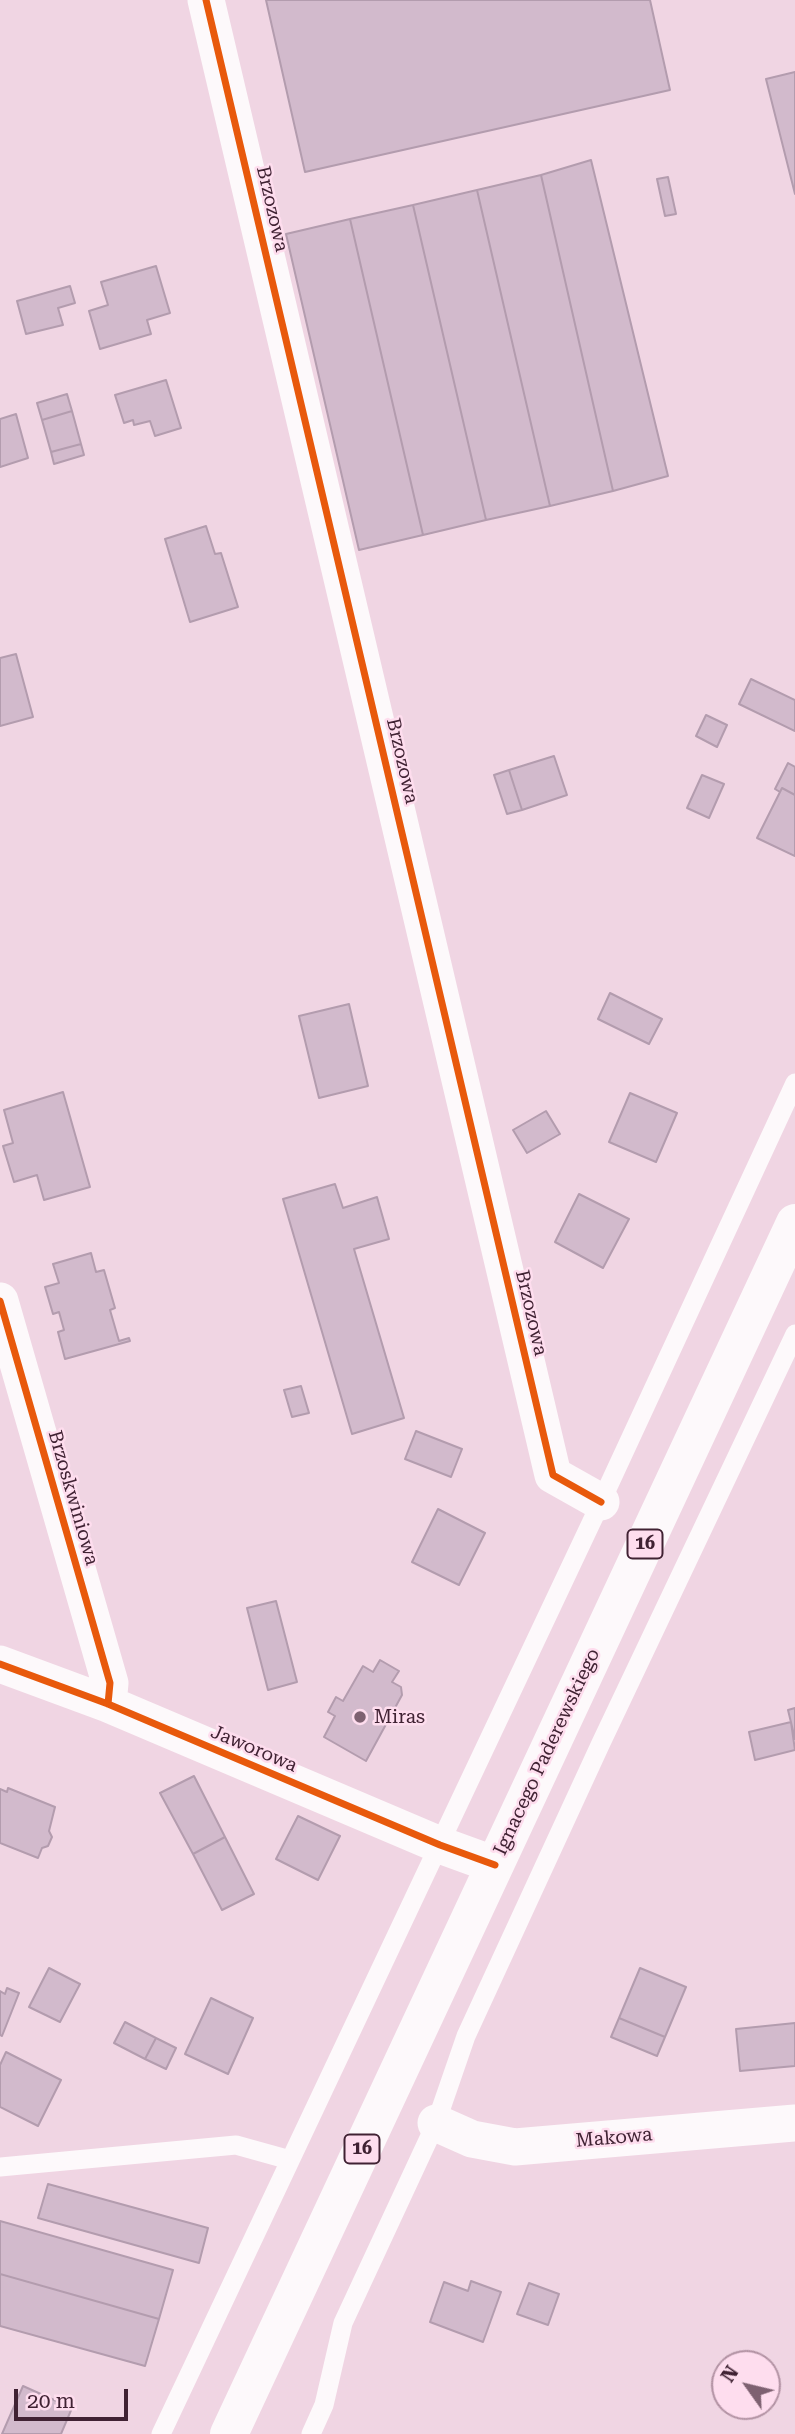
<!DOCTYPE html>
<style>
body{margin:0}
#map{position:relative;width:795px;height:2434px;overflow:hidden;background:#f0d5e3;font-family:"Roboto Serif",serif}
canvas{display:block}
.north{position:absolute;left:711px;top:2350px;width:70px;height:70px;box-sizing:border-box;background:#feddee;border:2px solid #b292a3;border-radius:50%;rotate:304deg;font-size:19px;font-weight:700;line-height:28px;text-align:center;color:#402233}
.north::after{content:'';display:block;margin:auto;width:24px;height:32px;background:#7e6171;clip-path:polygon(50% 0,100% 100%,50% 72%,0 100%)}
.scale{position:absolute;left:14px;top:2389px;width:114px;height:32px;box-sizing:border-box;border:4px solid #402233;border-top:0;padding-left:9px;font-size:21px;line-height:24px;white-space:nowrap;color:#402233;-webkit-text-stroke:5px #feddee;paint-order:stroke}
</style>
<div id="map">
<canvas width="795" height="2434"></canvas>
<div class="north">N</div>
<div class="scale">20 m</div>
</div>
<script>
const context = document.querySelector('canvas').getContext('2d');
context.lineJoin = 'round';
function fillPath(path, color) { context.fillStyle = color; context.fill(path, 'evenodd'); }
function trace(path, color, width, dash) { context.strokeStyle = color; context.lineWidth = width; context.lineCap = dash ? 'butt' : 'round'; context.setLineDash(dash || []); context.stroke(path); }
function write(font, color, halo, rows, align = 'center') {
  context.font = font + ' "Roboto Serif",serif'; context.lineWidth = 5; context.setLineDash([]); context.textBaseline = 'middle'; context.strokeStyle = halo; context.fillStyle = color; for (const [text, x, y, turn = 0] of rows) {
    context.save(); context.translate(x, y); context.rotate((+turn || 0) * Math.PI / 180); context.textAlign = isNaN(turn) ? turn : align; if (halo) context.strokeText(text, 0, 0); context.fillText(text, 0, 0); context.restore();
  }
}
const building = new Path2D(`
 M266 0H650L670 90 305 172Z
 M795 72V194L766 79Z
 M591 160 668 476 613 491 541 175Z
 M541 175 613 491 550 506 477 190Z
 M668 177 676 214 665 216 657 179Z
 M477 190 550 506 486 520 413 205Z
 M413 205 486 520 423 535 350 219Z
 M350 219 423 535 359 550 286 234Z
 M156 266 170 313 147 320 151 334 100 349 89 311 108 305 101 282Z
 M70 286 75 303 58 308 63 325 26 334 17 301Z
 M166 380 181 428 155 436 150 421 134 425 133 420 124 423 115 395Z
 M67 394 72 411 42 420 37 403Z
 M72 411 81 444 51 452 42 420Z
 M16 414 28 458 0 467V419Z
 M81 444 84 455 54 464 51 452Z
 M206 526 215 554 221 553 238 607 190 622 165 539Z
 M16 654 33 717 0 726V658Z
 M751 679 795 700V731L739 704Z
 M706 715 727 725 717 747 696 736Z
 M554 756 567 795 522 810 509 770Z
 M788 763 795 767V795L782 788 780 792 775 789Z
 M509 770 522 810 507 814 494 775Z
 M702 775 724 784 709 818 687 808Z
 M782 788 795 795V856L757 838Z
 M610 993 662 1019 649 1044 598 1019Z
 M349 1004 368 1086 319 1098 299 1016Z
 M63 1092 90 1187 44 1200 37 1175 14 1182 3 1146 13 1143 4 1110Z
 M630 1093 677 1113 656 1162 609 1142Z
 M546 1111 560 1134 527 1153 513 1130Z
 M335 1184 343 1208 377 1197 389 1239 354 1249 404 1418 352 1434 283 1199Z
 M579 1194 629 1219 603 1268 555 1242Z
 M91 1253 96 1272 104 1270 115 1308 110 1310 119 1341 129 1338 130 1341 65 1359 58 1332 64 1330 59 1312 53 1314 45 1287 59 1283 53 1264Z
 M301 1386 309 1413 292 1417 284 1390Z
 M416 1431 462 1449 451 1477 405 1459Z
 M438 1509 485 1533 459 1585 412 1562Z
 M276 1601 297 1682 268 1690 247 1608Z
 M380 1660 399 1671 392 1682 401 1687 402 1695 366 1761 324 1737 335 1716 328 1712 336 1697 343 1701 363 1666 373 1672Z
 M795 1708V1739L788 1710Z
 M791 1722 795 1750 755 1760 749 1732Z
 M194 1776 225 1837 193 1854 160 1793Z
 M8 1788 55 1807 49 1831 52 1837 48 1846 42 1848 38 1858 0 1843V1789L7 1792Z
 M298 1816 340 1836 318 1880 276 1859Z
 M225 1837 254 1894 222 1910 193 1854Z
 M49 1968 80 1984 60 2022 29 2007Z
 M640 1968 686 1987 665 2037 619 2018Z
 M7 1988 19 1993 2 2036 0 2035V1991L5 1994Z
 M211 1998 253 2018 228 2074 185 2054Z
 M619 2018 665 2037 657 2056 611 2037Z
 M125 2022 156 2038 145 2059 114 2043Z
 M795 2023V2066L740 2071 736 2029Z
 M156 2038 176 2048 166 2069 145 2059Z
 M6 2052 61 2080 38 2126 0 2107V2065Z
 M48 2184 208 2228 199 2263 38 2218Z
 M0 2221 173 2270 159 2319 0 2274Z
 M0 2274 159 2319 145 2366 0 2326Z
 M471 2281 501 2292 483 2342 430 2322 444 2282 468 2291Z
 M529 2283 559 2294 548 2325 517 2314Z
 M23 2386 72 2408 61 2434H2Z`);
fillPath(building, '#d2bacc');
trace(building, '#b39cae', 2);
trace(new Path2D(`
 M0 2167 236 2145 290 2160
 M161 2434 601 1502 795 1083
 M311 2434 324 2405 343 2323 436 2123 466 2036 601 1743 795 1334`), '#fdf9fb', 19);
trace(new Path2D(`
 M206 0 553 1475 601 1502
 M0 1301 110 1683 108 1704
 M0 1664 108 1704 440 1845 495 1865
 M436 2123 472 2139 515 2147 795 2123`), '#fdf9fb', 37);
trace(new Path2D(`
 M229 2434 795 1223`), '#fdf9fb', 38);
trace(new Path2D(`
 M206 0 553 1475 601 1502
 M0 1301 110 1683 108 1704
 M0 1664 108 1704 440 1845 495 1865`), '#e8590c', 7);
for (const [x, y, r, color] of [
 [360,1717,7,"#7e6171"]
]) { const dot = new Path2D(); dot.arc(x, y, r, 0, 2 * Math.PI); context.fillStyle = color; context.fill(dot); trace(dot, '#feddee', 2.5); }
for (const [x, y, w] of [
 [645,1544,35],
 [362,2149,35]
]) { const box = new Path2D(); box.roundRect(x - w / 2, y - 14.5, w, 29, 5); context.fillStyle = '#feddee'; context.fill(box); trace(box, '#402233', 2); }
write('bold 18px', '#402233', null, [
 ["16",645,1544],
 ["16",362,2149]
]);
write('19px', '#402233', '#feddee', [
 ["Brzozowa",272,209,77],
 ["Brzozowa",402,761,77],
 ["Brzozowa",531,1313,77],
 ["Brzoskwiniowa",73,1498,74],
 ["Jaworowa",254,1749,23],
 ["Ignacego Paderewskiego",547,1752,-65],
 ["Makowa",614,2138,-5]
]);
write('19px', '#402233', '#feddee', [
 ["Miras",374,1717]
], 'left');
</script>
